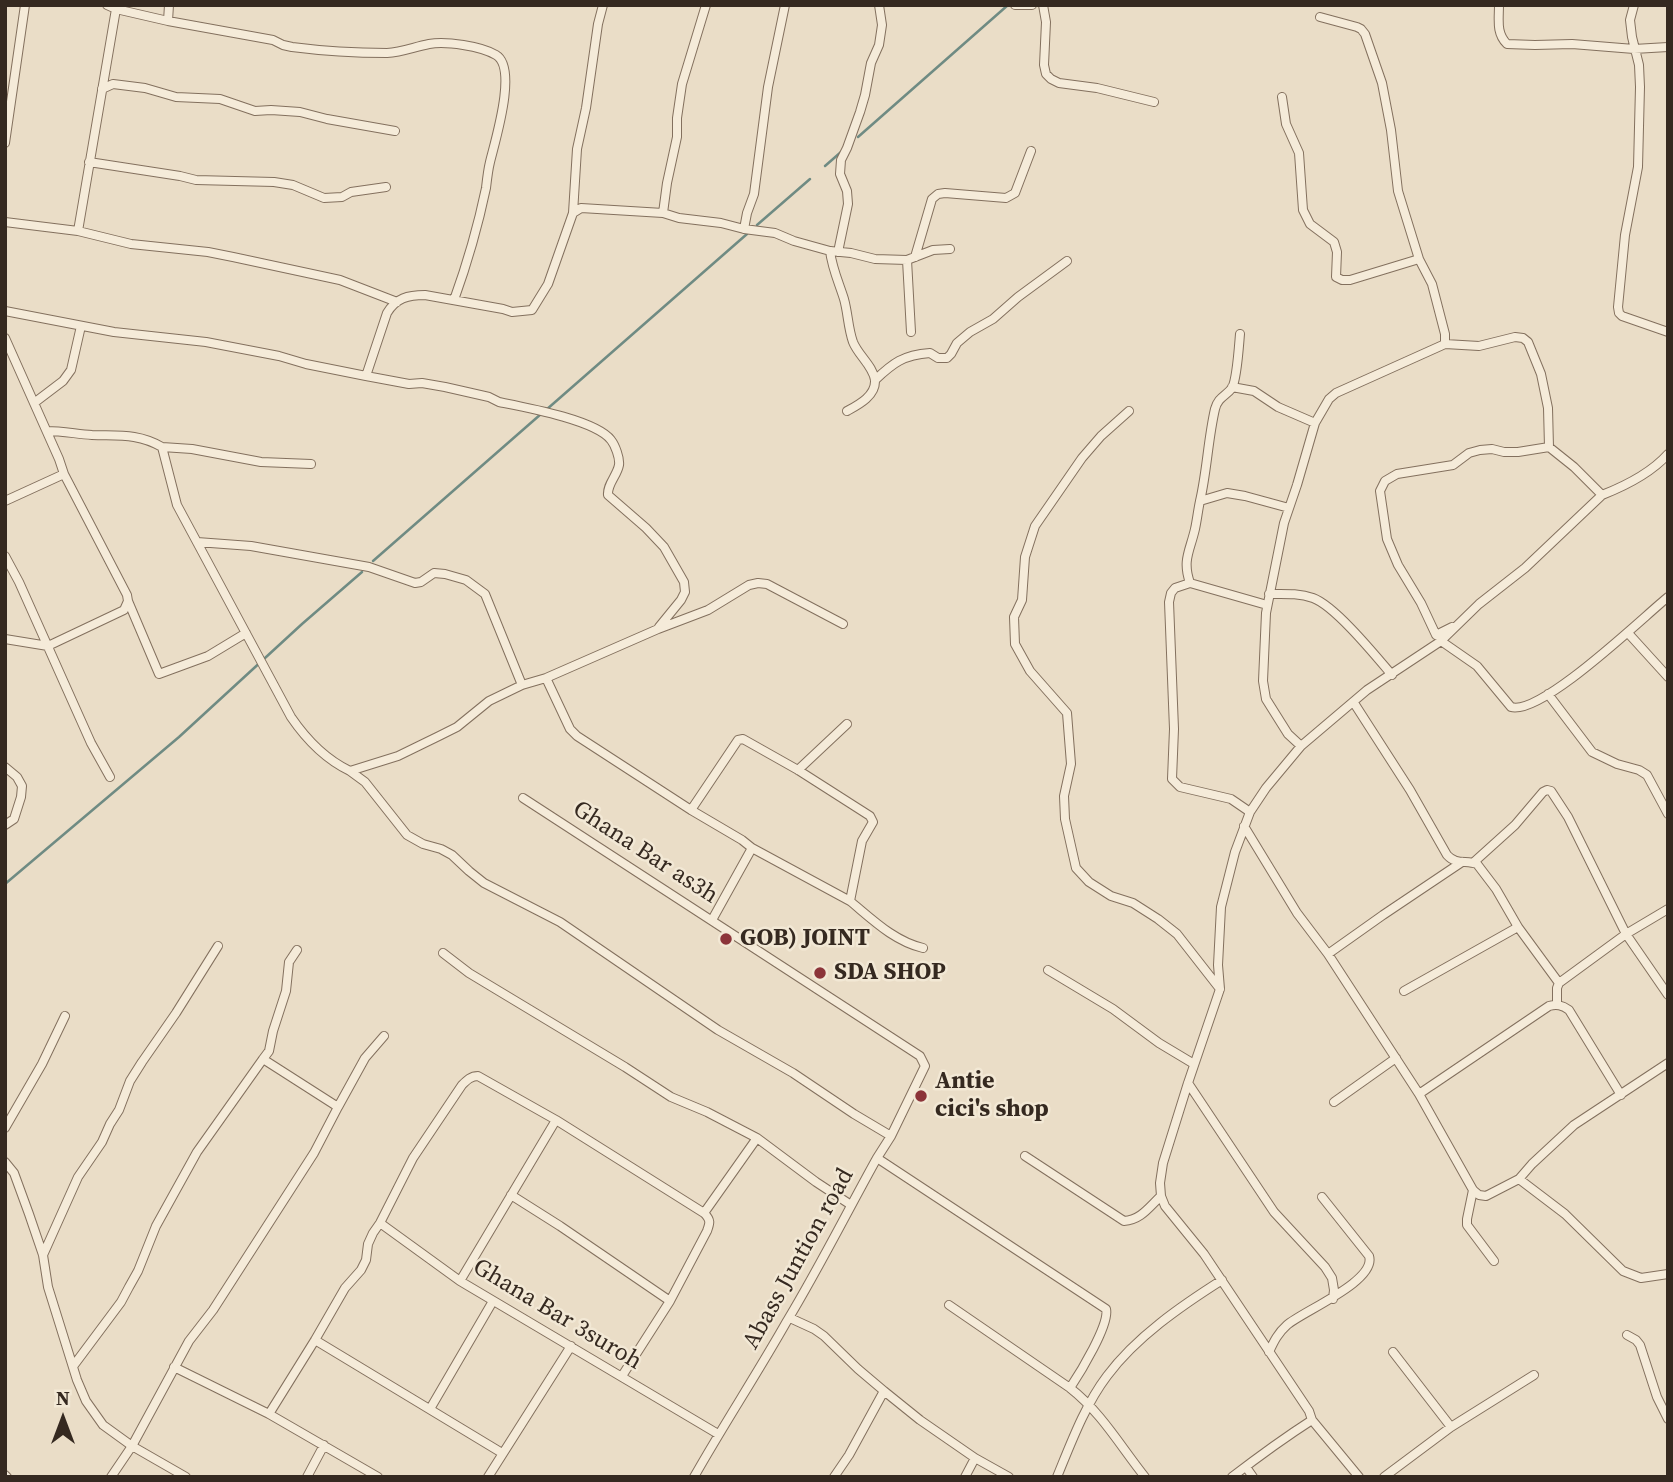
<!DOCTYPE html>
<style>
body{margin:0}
#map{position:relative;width:1673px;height:1482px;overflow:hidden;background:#eaddc7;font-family:"Source Serif 4",serif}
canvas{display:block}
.frame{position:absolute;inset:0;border:7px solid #352920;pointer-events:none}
.north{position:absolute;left:28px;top:1384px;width:70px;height:70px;-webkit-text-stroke:5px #f2e8d5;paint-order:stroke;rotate:0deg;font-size:19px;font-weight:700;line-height:28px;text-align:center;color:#352920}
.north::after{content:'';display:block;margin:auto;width:24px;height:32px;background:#352920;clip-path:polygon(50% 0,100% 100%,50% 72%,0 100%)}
</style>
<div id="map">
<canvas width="1673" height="1482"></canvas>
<div class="frame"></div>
<div class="north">N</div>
</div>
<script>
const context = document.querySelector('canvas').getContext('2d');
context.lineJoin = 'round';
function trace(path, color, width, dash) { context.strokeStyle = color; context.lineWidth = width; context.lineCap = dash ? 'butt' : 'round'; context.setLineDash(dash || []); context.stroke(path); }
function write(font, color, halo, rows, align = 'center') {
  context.font = font + ' "Source Serif 4",serif'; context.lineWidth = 5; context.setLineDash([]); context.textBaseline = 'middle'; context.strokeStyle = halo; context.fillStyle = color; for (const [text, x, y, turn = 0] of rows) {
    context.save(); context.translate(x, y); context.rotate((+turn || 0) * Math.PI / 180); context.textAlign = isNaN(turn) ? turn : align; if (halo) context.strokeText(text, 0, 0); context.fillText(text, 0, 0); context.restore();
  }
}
trace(new Path2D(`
 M858 137 1008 5
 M825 166 841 152
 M757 225 810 179
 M546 410 747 234
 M373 561 541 414
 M5 884 179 737 302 624 362 572`), '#6f8b83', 2.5);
const minor = new Path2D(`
 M1015 5H1032
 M1043 5 1046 22 1044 65 1046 74 1051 79 1059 83 1097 88 1154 102
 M1499 5C1499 20 1496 33 1507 44L1535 45 1572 44 1634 49 1668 47
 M1634 5 1630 20 1632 37 1639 65 1640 87 1638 167 1625 235 1618 307 1619 313 1622 316 1668 332
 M116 9 168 21 273 40 283 45 292 47C323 51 356 53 387 53 402 52 414 47 429 44 446 41 481 46 496 55 518 68 495 141 490 162 488 170 487 179 486 188 478 226 467 264 454 300
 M1320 17 1357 27 1361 29 1365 34 1382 83 1391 130 1398 191 1419 259
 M168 21 169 5
 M102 89 113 84 145 88 176 97 220 99 255 111 271 110 300 112 327 119 395 131
 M1282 97 1286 124 1299 153 1303 210 1310 224 1334 242 1337 252 1336 277 1342 280H1350L1419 259 1432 284 1445 334V344L1336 393 1329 399 1315 423 1297 485 1284 523 1266 613 1263 681 1266 699 1288 734 1301 746
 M5 143 25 5
 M89 162 180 176 196 180 274 182 293 185 324 198 342 197 351 192 386 187
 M573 213 577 149 586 108 598 24 603 5
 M663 213 667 183 677 137V118L682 84 706 5
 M5 222 78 231 131 244 208 252 233 257 340 280 397 302
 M744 229 747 213 754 194 768 87 785 5
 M78 231 116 9 107 5
 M830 251C832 268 839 283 844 299 848 313 848 328 853 342 858 355 873 366 875 380 876 396 858 405 847 411
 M838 252 848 204 847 191 840 174 841 160 847 148 860 112 865 95 871 63 879 45 882 25 879 5
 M915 257 932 199 938 194 945 193 1006 198 1015 193 1031 151
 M907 260 911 332
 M5 311 114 332 206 342 279 356 306 364 366 376 387 313C396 298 408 295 425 295L503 309 512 312 532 310 548 284 573 213 581 208 663 213 679 218 721 223 744 229 775 233 794 241 830 251 851 253 875 259 907 260 933 250 950 249
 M5 338 59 459 64 474 127 595 128 601 124 610 48 646 5 639
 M1445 344 1479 346 1515 337 1523 338 1528 342 1541 374 1548 408 1549 447 1574 467 1602 495
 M366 376 409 384 422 383 445 387 489 397 499 402C524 407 596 420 611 440 615 445 620 458 619 465 617 476 607 484 608 495L646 528 664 547 684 582 685 592 681 600 659 627
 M875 380C893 363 903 355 930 353L938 358H947L951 354 957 343 970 332 993 319 1018 297 1067 261
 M1232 387 1254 391 1278 407 1315 423
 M34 403 63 381 71 370 81 326
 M1129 411 1101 436 1082 458 1035 526 1025 557 1022 600 1014 617 1015 644 1030 671 1067 713 1071 764 1064 796 1065 819 1076 868 1089 882 1111 896 1133 903 1158 919 1177 934 1220 989
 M47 431C62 431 77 434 92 435 118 436 138 433 162 447L177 505 291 717C306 739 325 759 350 771L398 756 439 736 457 727 489 701 522 685 546 678 658 629 708 610 749 585 758 583 767 584 843 624
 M162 447 192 449 261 462 311 464
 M5 501 64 474
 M1200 501C1207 471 1208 439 1215 409 1218 397 1226 396 1232 388 1237 379 1239 345 1240 334
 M197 542 251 546 369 567 415 583 421 582 434 573 445 574 466 580 485 594 522 685
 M5 556 19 582 91 743 110 777
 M1190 583C1182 560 1190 551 1195 529 1197 520 1198 510 1200 501L1227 493 1245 496 1289 508
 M1269 594C1284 594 1299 593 1313 598 1335 606 1375 655 1392 675
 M128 601 159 674 208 656 246 633
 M1452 627 1436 635 1421 603 1398 565 1387 539 1380 491 1385 481 1397 474 1453 465 1469 453 1480 450 1492 449 1504 452H1518L1549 447
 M1628 633 1668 677
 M1441 641 1477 666 1511 707C1541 716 1642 618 1668 597
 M546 678 570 729 577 736 691 810 742 840 752 848 850 901 862 841 873 822 870 816 798 770 743 739 738 740 691 810
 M1548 694 1592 752 1617 764 1639 770 1647 775 1668 814
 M1354 703 1410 790 1447 855C1456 865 1466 860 1477 864L1496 889 1518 927 1559 983
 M5 767 17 777 22 786 21 797 14 819 5 825
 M798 770 847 724
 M350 771 365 782 407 835 423 844 441 849 452 855 469 871 484 883 560 922 718 1030 793 1073 854 1114 891 1136
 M523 798 920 1056 925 1066 891 1136 877 1158C847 1212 819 1268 787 1321 757 1374 724 1424 694 1477
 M1250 812 1231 799 1180 787 1172 779 1174 729 1169 602 1171 593 1175 588 1190 583 1267 605
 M1244 826 1297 913 1328 954 1419 1094 1473 1190 1479 1195 1486 1196 1519 1179 1532 1164 1574 1125 1668 1063
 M1474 862 1515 825 1543 792 1547 790 1551 791 1568 817 1626 934 1668 995
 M850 901C873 920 894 941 923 948
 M712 920 752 848
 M443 953 469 973 625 1067 671 1097 707 1112 757 1138 816 1182 851 1205
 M1328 954 1383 915 1462 862
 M1048 970 1113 1009 1159 1043 1194 1064
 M1404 991 1518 927
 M1557 1004V988L1559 983 1626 934 1668 909
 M263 1059 269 1051 273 1031 286 991 289 962 297 950
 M1188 1083 1274 1212 1325 1267 1332 1278 1334 1290 1333 1299
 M1419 1094 1549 1006C1557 1004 1562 1005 1569 1010L1621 1095
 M1334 1102 1396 1058
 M338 1107 365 1058 384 1036
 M5 1128 42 1064 65 1016
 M1025 1156 1124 1221C1141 1220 1149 1207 1161 1196
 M877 1158 1106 1309C1110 1324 1080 1373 1070 1388 1101 1412 1121 1447 1145 1477
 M5 1162 14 1173 29 1214 43 1255 48 1287 77 1380 86 1401 103 1425 132 1446 186 1477
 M1519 1179 1565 1214 1623 1271 1641 1278 1668 1274
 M1473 1190 1467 1219V1225L1494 1261
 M511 1195 560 1226 670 1301
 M704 1213 757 1138
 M380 1223 460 1281 718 1434
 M43 1255 78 1177 102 1142 110 1124 119 1110 130 1081 142 1062 176 1013 218 946
 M460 1281 556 1120
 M949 1305 1070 1388
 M790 1318 814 1329 824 1336 858 1369 884 1391 849 1455 834 1477
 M1627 1335 1636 1340 1640 1345 1657 1397 1668 1419
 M315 1340 502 1453
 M1269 1352C1274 1341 1278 1333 1287 1325 1303 1311 1377 1281 1369 1256L1322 1197
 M1393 1352 1451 1427
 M74 1365 121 1302 129 1287 138 1271 156 1226 197 1152 263 1059 338 1107 314 1153 213 1310 189 1341 132 1446 111 1477
 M174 1367 269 1414 378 1477
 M884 1391 920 1420 975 1458
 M430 1409 493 1301
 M269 1414 315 1340 345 1288 361 1270 366 1260 368 1244 373 1233 380 1223 413 1158 462 1085C467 1080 471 1076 478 1076L556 1120 704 1213C711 1220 710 1223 707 1231L670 1301 622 1376
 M1246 1467 1253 1477
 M5 1475 7 1477
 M307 1477 324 1445
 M488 1477 571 1346
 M965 1477 975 1458 1009 1477
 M1057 1477C1071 1443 1085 1405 1107 1376 1136 1337 1181 1306 1222 1280
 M1232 1477C1258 1457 1284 1438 1312 1420
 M1359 1477 1312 1420 1309 1411 1204 1254 1165 1206 1161 1196 1160 1183 1163 1163 1188 1083 1220 989 1218 965 1221 907 1235 852 1250 812 1266 788 1301 746 1367 690 1441 641 1479 604 1525 568 1602 495C1625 486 1651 473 1668 454
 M1384 1477 1451 1427 1534 1375`);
trace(minor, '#83705e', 10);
trace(minor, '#f5ebd9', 8);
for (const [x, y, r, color] of [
 [726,939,7,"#8c3439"],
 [820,973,7,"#8c3439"],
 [921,1096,7,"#8c3439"]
]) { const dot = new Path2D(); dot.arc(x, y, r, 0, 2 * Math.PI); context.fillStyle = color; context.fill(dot); trace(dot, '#f2e8d5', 2.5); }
write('24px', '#352920', '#f2e8d5', [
 ["Ghana Bar as3h",645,853,33],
 ["Abass Juntion road",799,1259,-61],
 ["Ghana Bar 3suroh",557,1315,31]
]);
write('bold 24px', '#352920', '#f2e8d5', [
 ["GOB) JOINT",740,939],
 ["SDA SHOP",834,973],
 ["Antie",935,1082],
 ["cici's shop",935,1110]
], 'left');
</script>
